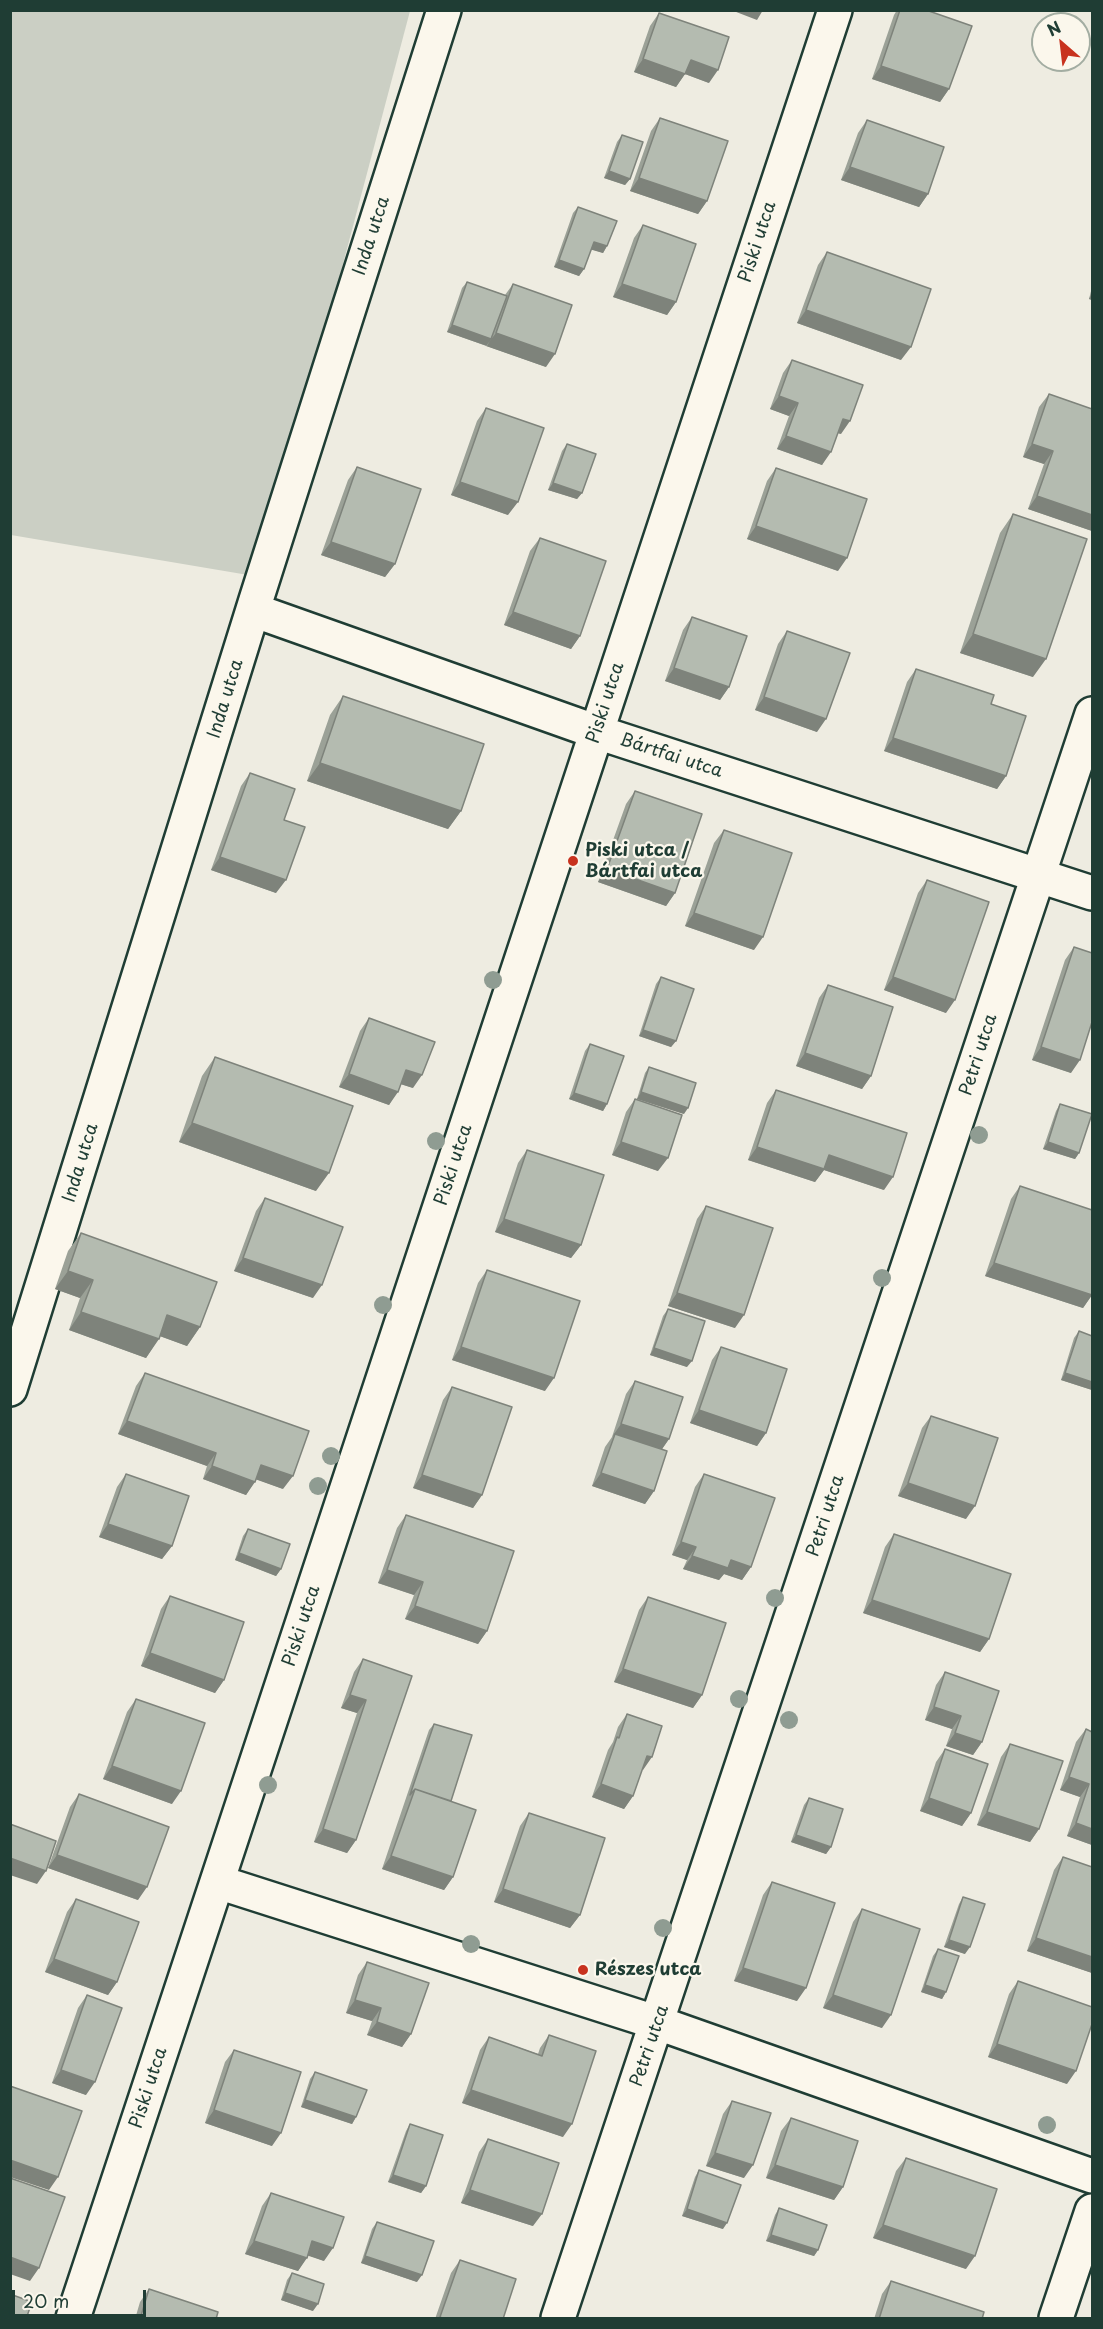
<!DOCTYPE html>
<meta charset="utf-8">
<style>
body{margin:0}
#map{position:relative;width:1103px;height:2329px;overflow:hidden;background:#eeece1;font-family:"Playpen Sans",sans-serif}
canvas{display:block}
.frame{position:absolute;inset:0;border:12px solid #1f3d34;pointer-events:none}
.north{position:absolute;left:1031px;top:12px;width:60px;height:60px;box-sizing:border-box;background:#fbf7ec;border:2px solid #a3ada2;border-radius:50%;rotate:332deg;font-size:16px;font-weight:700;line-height:24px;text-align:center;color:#1f3d34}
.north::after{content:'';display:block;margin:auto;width:21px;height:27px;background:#c8321e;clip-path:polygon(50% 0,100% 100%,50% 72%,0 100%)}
.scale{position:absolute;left:12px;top:2290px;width:134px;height:27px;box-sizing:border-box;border:3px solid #1f3d34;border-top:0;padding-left:8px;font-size:18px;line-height:21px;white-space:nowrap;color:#1f3d34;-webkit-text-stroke:4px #fbf7ec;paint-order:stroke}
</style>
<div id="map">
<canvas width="1103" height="2329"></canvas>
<div class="frame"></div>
<div class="north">N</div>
<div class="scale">20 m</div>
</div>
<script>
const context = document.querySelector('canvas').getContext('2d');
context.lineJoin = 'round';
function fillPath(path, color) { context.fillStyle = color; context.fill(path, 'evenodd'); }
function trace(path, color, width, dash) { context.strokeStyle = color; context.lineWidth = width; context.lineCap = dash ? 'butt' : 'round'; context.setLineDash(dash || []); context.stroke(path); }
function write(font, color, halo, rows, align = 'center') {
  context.font = font + ' "Playpen Sans",sans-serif'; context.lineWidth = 4.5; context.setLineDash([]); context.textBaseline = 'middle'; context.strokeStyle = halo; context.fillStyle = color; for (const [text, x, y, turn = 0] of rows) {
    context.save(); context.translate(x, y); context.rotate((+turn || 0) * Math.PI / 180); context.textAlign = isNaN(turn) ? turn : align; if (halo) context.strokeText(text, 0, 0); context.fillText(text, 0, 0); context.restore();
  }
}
fillPath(new Path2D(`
 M10 11H410L260 577 11 535Z`), '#cbcfc4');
const street = new Path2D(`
 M253 610 597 732 1092 893
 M10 1389 256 600 444 10
 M218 1882 658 2023 1092 2176
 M73 2318 835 10
 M558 2318 1092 714
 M1056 2318 1092 2211`);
trace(street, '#1f3d34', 38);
trace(street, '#fbf7ec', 33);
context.fillStyle = '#8f9c92';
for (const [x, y] of [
 [493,980],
 [979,1135],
 [436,1141],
 [882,1278],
 [383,1305],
 [331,1456],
 [318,1486],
 [775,1598],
 [739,1699],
 [789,1720],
 [268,1785],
 [663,1928],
 [471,1944],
 [1047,2125]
]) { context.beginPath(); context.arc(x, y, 9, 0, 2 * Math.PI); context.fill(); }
fillPath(new Path2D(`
 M897 10H926L949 89 940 102 872 79 894 15Z
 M659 13 709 83 685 74 676 87 634 72 650 26Z
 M660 118 707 201 698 214 630 191 651 131Z
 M867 120 928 194 919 207 841 180 858 133Z
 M622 135 630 179 625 185 604 178 617 142Z
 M578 207 607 246 603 253 591 249 584 269 579 276 554 267 573 213Z
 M643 225 676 302 667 315 613 297 634 238Z
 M827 252 901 360 797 323 818 265Z
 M467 282 505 295 513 284 546 367 447 332 462 288Z
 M1092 287V300L1089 299Z
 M792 360 841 434 838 433 822 465 777 449 789 416 770 409 783 373Z
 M1049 394 1092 409V531L1028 509 1044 464 1023 457 1039 407Z
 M486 408 508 515 451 495 477 421Z
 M567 444 582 493 577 499 548 490 562 451Z
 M357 467 395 564 385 577 321 555 348 480Z
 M776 468 838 571 747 539 767 481Z
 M1013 514 1033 677 960 653 1000 533Z
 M540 538 580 636 571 649 504 625 530 551Z
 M692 617 729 687 720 700 665 681 683 630Z
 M787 631 817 732 755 710 778 644Z
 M916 669 991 704 1006 776 997 789 884 751 907 682Z
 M343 696 461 811 448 829 307 781 330 715Z
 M250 773 284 820 276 893 211 870 241 786Z
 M635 791 675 893 666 906 598 882 626 804Z
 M724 830 754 950 685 926 714 843Z
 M927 880 946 1013 884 990 918 893Z
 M1074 947 1071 1073 1032 1060 1065 960Z
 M661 977 676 1041 671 1047 639 1036 656 984Z
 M828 985 871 1076 862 1089 796 1066 819 998Z
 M369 1018 413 1088 401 1084 389 1105 339 1087 360 1031Z
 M590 1044 607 1104 603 1111 569 1099 585 1051Z
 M215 1057 316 1191 179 1142 202 1076Z
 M649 1067 684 1114 637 1099 645 1073Z
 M776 1090 884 1190 824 1170 815 1182 748 1160 767 1103Z
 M635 1099 658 1171 612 1155 626 1112Z
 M1060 1104 1079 1153 1075 1159 1043 1149 1056 1111Z
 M527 1150 581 1245 571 1258 495 1232 518 1163Z
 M1020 1186 1092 1295 1083 1308 985 1276 1011 1199Z
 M265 1198 313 1298 234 1271 256 1211Z
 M706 1206 735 1328 668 1306 697 1219Z
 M81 1233 200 1327 187 1346 160 1336 146 1358 69 1330 80 1298 55 1289 68 1251Z
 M487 1270 545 1391 452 1360 478 1283Z
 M668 1309 687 1367 650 1355 663 1316Z
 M1079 1331 1092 1336V1390L1061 1380 1074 1338Z
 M721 1347 766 1433 757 1446 690 1423 712 1360Z
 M145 1373 283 1489 256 1479 246 1495 203 1479 207 1466 118 1434 136 1386Z
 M635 1381 669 1439 662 1449 654 1491 645 1504 592 1486 605 1447 612 1437 626 1394Z
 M452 1387 482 1495 473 1508 413 1488 443 1400Z
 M931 1416 966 1519 898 1496 922 1428Z
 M126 1474 172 1546 162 1559 99 1537 117 1487Z
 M704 1474 751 1567 742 1580 724 1574 719 1580 683 1569 687 1560 672 1555 695 1487Z
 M406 1515 487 1631 478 1644 405 1619 414 1595 378 1583 397 1528Z
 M248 1529 281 1569 276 1576 235 1560 243 1536Z
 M894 1534 989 1639 980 1652 863 1613 885 1547Z
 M170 1596 224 1680 215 1693 141 1666 161 1609Z
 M648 1597 702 1695 693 1708 614 1682 639 1610Z
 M363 1659 412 1676 356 1840 347 1853 314 1842 357 1713 341 1708 354 1672Z
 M945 1672 982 1742 973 1755 946 1746 952 1729 925 1720 936 1685Z
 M136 1699 172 1804 103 1779 127 1712Z
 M627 1714 643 1770H642L633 1796 624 1809 592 1797 608 1750 613 1742 618 1727Z
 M434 1724 451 1801 453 1877 444 1890 382 1869 429 1730Z
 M1086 1729 1092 1732V1845L1067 1836 1080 1797 1060 1790 1076 1742Z
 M1010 1744 1039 1829 1030 1842 977 1825 1001 1757Z
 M945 1749 971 1813 962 1826 920 1811 936 1762Z
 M79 1794 138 1900 48 1868 70 1807Z
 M809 1798 831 1847 826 1854 791 1842 804 1805Z
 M529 1813 580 1915 570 1928 494 1902 520 1826Z
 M1063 1857 1092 1867V1973L1027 1951 1054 1870Z
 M772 1882 797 2001 734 1981 763 1895Z
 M963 1897 965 1954 944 1947 959 1904Z
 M76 1899 117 1982 108 1995 45 1972 67 1912Z
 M862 1909 882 2028 823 2008 853 1922Z
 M938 1949 946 1992 942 1999 921 1992 933 1956Z
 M367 1962 411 2034 402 2047 367 2035 372 2021 346 2013 358 1975Z
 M1018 1981 1067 2084 988 2057 1009 1994Z
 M87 1995 86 2095 52 2083 78 2008Z
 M549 2035 563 2137 462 2103 480 2050 489 2037 538 2054 540 2048Z
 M234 2050 272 2146 205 2123 225 2062Z
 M315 2072 356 2117 352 2124 301 2107 310 2079Z
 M732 2101 744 2178 706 2166 723 2114Z
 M791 2118 843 2187 834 2200 766 2178 781 2131Z
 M410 2124 426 2186 421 2193 388 2182 406 2131Z
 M488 2139 533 2226 461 2203 479 2152Z
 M906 2158 966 2269 873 2238 896 2171Z
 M699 2170 723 2229 682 2216 695 2177Z
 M271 2193 324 2261 308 2255 298 2271 245 2254 262 2206Z
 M779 2208 818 2250 814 2256 766 2241 775 2215Z
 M377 2222 417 2282 361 2263 372 2229Z
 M460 2260 503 2319H435L451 2273Z
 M292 2273 313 2311 281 2300 287 2280Z
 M891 2281 982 2319H874L882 2294Z
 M149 2289 216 2319H135L140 2302Z`), '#9ba197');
fillPath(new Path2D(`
 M731 10H763L757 20Z
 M643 59 691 60 718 70 709 83 685 74 676 87 634 72Z
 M881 66 949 89 940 102 872 79Z
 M850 167 928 194 919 207 841 180Z
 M609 171 630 179 625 185 604 178Z
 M639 178 707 201 698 214 630 191Z
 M594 242 607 246 603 253 589 249Z
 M559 260 584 269 579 276 554 267Z
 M622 284 676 302 667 315 613 297Z
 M1092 293V300L1089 299Z
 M806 310 911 347 901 360 797 323Z
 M452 325 491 339 487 346 447 332Z
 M496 333 555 354 546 367 486 346Z
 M779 396 798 403 789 416 770 409Z
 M843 419 850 421 841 434 834 432Z
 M786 436 831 452 822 465 777 449Z
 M1032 444 1053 451 1044 464 1023 457Z
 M460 482 518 502 508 515 451 495Z
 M553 483 582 493 577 499 548 490Z
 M1037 496 1092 515V531L1028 509Z
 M756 526 847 558 838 571 747 539Z
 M331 542 395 564 385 577 321 555Z
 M513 612 580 636 571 649 504 625Z
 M973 634 1046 659 1033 677 960 653Z
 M674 668 729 687 720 700 665 681Z
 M764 697 826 719 817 732 755 710Z
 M893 738 1006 776 997 789 884 751Z
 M320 763 461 811 448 829 307 781Z
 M220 857 286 880 276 893 211 870Z
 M607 869 675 893 666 906 598 882Z
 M694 913 763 937 754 950 685 926Z
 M893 977 955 1000 946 1013 884 990Z
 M643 1030 676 1041 671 1047 639 1036Z
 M1041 1047 1080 1060 1071 1073 1032 1060Z
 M805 1053 871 1076 862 1089 796 1066Z
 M406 1070 422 1075 413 1088 397 1083Z
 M349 1074 398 1092 389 1105 339 1087Z
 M641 1092 688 1108 684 1114 637 1099Z
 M574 1093 607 1104 603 1111 569 1099Z
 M192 1123 329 1173 316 1191 179 1142Z
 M621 1142 668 1158 658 1171 612 1155Z
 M1048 1142 1079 1153 1075 1159 1043 1149Z
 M757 1147 829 1155 893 1177 884 1190 824 1170 815 1182 748 1160Z
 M504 1219 581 1245 571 1258 495 1232Z
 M243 1258 322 1285 313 1298 234 1271Z
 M994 1263 1092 1295 1083 1308 985 1276Z
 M68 1271 93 1280 80 1298 55 1289Z
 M677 1293 744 1315 735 1328 668 1306Z
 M81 1312 159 1339 146 1358 69 1330Z
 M167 1315 200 1327 187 1346 154 1334Z
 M461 1347 554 1378 545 1391 452 1360Z
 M654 1348 692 1361 687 1367 650 1355Z
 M1065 1373 1092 1382V1390L1061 1380Z
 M699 1410 766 1433 757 1446 690 1423Z
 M127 1421 216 1453 207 1466 118 1434Z
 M621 1424 669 1439 660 1452 615 1434 612 1437Z
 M261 1465 293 1476 283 1489 252 1478Z
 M212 1466 255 1482 246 1495 203 1479Z
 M601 1473 654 1491 645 1504 592 1486Z
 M422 1475 482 1495 473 1508 413 1488Z
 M908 1483 975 1506 966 1519 898 1496Z
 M108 1524 172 1546 162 1559 99 1537Z
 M681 1542 696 1547 687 1560 672 1555Z
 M239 1553 281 1569 276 1576 235 1560Z
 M692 1556 731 1560 751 1567 742 1580 724 1574 719 1580 683 1569Z
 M387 1570 423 1582 414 1595 378 1583Z
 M872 1600 989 1639 980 1652 863 1613Z
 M415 1606 487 1631 478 1644 405 1619Z
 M150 1653 224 1680 215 1693 141 1666Z
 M623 1669 702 1695 693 1708 614 1682Z
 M350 1695 366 1700 357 1713 341 1708Z
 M934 1707 961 1716 952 1729 925 1720Z
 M955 1733 982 1742 973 1755 946 1746Z
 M647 1756 652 1757 643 1770 638 1769Z
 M112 1766 181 1791 172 1804 103 1779Z
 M1069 1777 1089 1784 1080 1797 1060 1790Z
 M601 1784 633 1796 624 1809 592 1797Z
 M929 1798 971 1813 962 1826 920 1811Z
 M987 1812 1039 1829 1030 1842 977 1825Z
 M1076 1823 1092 1829V1845L1067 1836Z
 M323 1829 356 1840 347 1853 314 1842Z
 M796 1835 831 1847 826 1854 791 1842Z
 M57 1855 147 1887 138 1900 48 1868Z
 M391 1856 453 1877 444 1890 382 1869Z
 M10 1858 46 1871 37 1884 10 1875Z
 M503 1889 580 1915 570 1928 494 1902Z
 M1036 1938 1092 1957V1973L1027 1951Z
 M949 1940 970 1947 965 1954 944 1947Z
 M54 1959 117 1982 108 1995 45 1972Z
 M743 1968 806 1988 797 2001 734 1981Z
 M925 1985 946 1992 942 1999 921 1992Z
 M833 1995 891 2015 882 2028 823 2008Z
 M355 2000 381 2008 372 2021 346 2013Z
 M377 2022 411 2034 402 2047 367 2035Z
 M997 2044 1076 2071 1067 2084 988 2057Z
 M61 2070 95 2082 86 2095 52 2083Z
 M471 2090 572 2124 563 2137 462 2103Z
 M305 2100 356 2117 352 2124 301 2107Z
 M214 2110 281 2133 272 2146 205 2123Z
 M715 2153 753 2165 744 2178 706 2166Z
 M10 2160 58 2177 49 2190 10 2177Z
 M775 2165 843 2187 834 2200 766 2178Z
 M393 2175 426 2186 421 2193 388 2182Z
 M470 2190 542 2214 533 2226 461 2203Z
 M687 2209 727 2223 723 2229 682 2216Z
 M883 2225 975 2256 966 2269 873 2238Z
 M771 2235 818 2250 814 2256 766 2241Z
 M254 2241 307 2258 298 2271 245 2254Z
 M312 2241 333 2248 324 2261 303 2254Z
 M365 2256 422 2275 417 2282 361 2263Z
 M10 2257 39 2268 30 2281 10 2274Z
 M285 2293 318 2304 313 2311 281 2300Z`), '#7e837b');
const building = new Path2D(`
 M900 10H926L972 26 949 89 881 66Z
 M659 13 729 37 718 70 691 60 685 74 643 59Z
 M660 118 728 141 707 201 639 178Z
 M867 120 944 147 928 194 850 167Z
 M622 135 643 142 630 179 609 171Z
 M578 207 617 221 607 246 594 242 584 269 559 260Z
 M643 225 696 244 676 302 622 284Z
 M827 252 931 289 911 347 806 310Z
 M467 282 507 296 491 339 452 325Z
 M513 284 572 305 555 354 496 333Z
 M792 360 863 385 850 421 843 419 831 452 786 436 798 403 779 396Z
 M1049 394 1092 409V515L1037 496 1053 451 1032 444Z
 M486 408 544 428 518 502 460 482Z
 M567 444 596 454 582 493 553 483Z
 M357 467 421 489 395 564 331 542Z
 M776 468 867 499 847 558 756 526Z
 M1013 514 1087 539 1046 659 973 634Z
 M540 538 606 561 580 636 513 612Z
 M692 617 747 636 729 687 674 668Z
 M787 631 850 653 826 719 764 697Z
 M916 669 994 695 991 704 1026 716 1006 776 893 738Z
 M343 696 484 744 461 811 320 763Z
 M250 773 295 789 284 820 305 827 286 880 220 857Z
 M635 791 702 814 675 893 607 869Z
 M724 830 792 853 763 937 694 913Z
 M927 880 989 902 955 1000 893 977Z
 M1074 947 1092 953V1022L1080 1060 1041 1047Z
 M661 977 694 989 676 1041 643 1030Z
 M828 985 893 1007 871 1076 805 1053Z
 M369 1018 435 1042 422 1075 406 1070 398 1092 349 1074Z
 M590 1044 624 1056 607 1104 574 1093Z
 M215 1057 353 1106 329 1173 192 1123Z
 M649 1067 696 1083 688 1108 641 1092Z
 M776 1090 907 1133 893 1177 829 1155 824 1169 757 1147Z
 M635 1099 682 1115 668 1158 621 1142Z
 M1060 1104 1092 1114 1079 1153 1048 1142Z
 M527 1150 604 1175 581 1245 504 1219Z
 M1020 1186 1092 1210V1295L994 1263Z
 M265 1198 343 1227 322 1285 243 1258Z
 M706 1206 773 1228 744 1315 677 1293Z
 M81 1233 217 1282 200 1327 167 1315 159 1339 81 1312 93 1280 68 1271Z
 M487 1270 580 1301 554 1378 461 1347Z
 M668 1309 705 1321 692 1361 654 1348Z
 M1079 1331 1092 1336V1382L1065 1373Z
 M721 1347 787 1369 766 1433 699 1410Z
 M145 1373 309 1431 293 1476 261 1465 255 1482 212 1466 216 1453 127 1421Z
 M635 1381 683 1397 669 1439 621 1424Z
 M452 1387 512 1407 482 1495 422 1475Z
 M931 1416 998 1438 975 1506 908 1483Z
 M615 1434 667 1451 654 1491 601 1473Z
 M126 1474 189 1496 172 1546 108 1524Z
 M704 1474 775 1498 751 1567 731 1560 728 1568 692 1556 696 1547 681 1542Z
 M406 1515 514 1551 487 1631 415 1606 423 1582 387 1570Z
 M248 1529 290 1544 281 1569 239 1553Z
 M894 1534 1011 1574 989 1639 872 1600Z
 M170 1596 244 1622 224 1680 150 1653Z
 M648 1597 726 1623 702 1695 623 1669Z
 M363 1659 412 1676 356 1840 323 1829 366 1700 350 1695Z
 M945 1672 999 1691 982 1742 955 1733 961 1716 934 1707Z
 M136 1699 205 1723 181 1791 112 1766Z
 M627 1714 662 1726 652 1757 647 1756 633 1796 601 1784 617 1737 619 1738Z
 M434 1724 472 1735 451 1801 415 1789 410 1795Z
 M1086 1729 1092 1732V1829L1076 1823 1089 1784 1069 1777Z
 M1010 1744 1063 1761 1039 1829 987 1812Z
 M945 1749 988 1764 971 1813 929 1798Z
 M415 1789 476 1810 453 1877 391 1856Z
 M79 1794 169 1827 147 1887 57 1855Z
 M809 1798 843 1809 831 1847 796 1835Z
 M529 1813 605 1838 580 1915 503 1889Z
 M10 1824 56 1841 46 1871 10 1858Z
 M1063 1857 1092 1867V1957L1036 1938Z
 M772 1882 835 1903 806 1988 743 1968Z
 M963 1897 985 1904 970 1947 949 1940Z
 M76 1899 139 1922 117 1982 54 1959Z
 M862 1909 920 1929 891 2015 833 1995Z
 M938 1949 959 1956 946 1992 925 1985Z
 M367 1962 429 1983 411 2034 377 2022 381 2008 355 2000Z
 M1018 1981 1092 2007V2024L1076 2071 997 2044Z
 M87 1995 122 2008 95 2082 61 2070Z
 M549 2035 596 2051 572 2124 471 2090 489 2037 542 2056Z
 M234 2050 301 2072 281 2133 214 2110Z
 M315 2072 367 2090 356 2117 305 2100Z
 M10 2086 82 2111 58 2177 10 2160Z
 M732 2101 771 2113 753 2165 715 2153Z
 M791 2118 858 2141 843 2187 775 2165Z
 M410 2124 443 2135 426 2186 393 2175Z
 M488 2139 559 2163 542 2214 470 2190Z
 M906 2158 997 2189 975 2256 883 2225Z
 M699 2170 741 2185 727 2223 687 2209Z
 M10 2178 65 2197 39 2268 10 2257Z
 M271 2193 344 2217 333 2248 312 2241 307 2258 254 2241Z
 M779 2208 827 2225 818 2250 771 2235Z
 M377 2222 434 2241 422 2275 365 2256Z
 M460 2260 516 2279 503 2319H444L440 2317Z
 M292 2273 324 2284 318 2304 285 2293Z
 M891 2281 984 2312 982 2319H879Z
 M149 2289 218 2312 216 2319H140Z
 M10 2294 32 2302 26 2319H10Z`);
fillPath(building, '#b4bbb0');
trace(building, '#7e837b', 1.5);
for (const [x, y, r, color] of [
 [573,861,6,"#c8321e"],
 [583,1970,6,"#c8321e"]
]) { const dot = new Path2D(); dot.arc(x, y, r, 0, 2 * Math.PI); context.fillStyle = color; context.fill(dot); trace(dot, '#fbf7ec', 2); }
write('18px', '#1f3d34', '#fbf7ec', [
 ["Inda utca",372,236,-72],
 ["Piski utca",758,242,-72],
 ["Inda utca",226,699,-73],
 ["Piski utca",606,703,-72],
 ["Bártfai utca",671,756,18],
 ["Petri utca",979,1055,-72],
 ["Inda utca",81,1163,-73],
 ["Piski utca",454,1165,-72],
 ["Petri utca",826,1516,-72],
 ["Piski utca",302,1626,-72],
 ["Petri utca",650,2046,-71],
 ["Piski utca",149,2088,-72]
]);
write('bold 18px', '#1f3d34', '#fbf7ec', [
 ["Piski utca /",585,851],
 ["Bártfai utca",585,872],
 ["Részes utca",595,1970]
], 'left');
</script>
